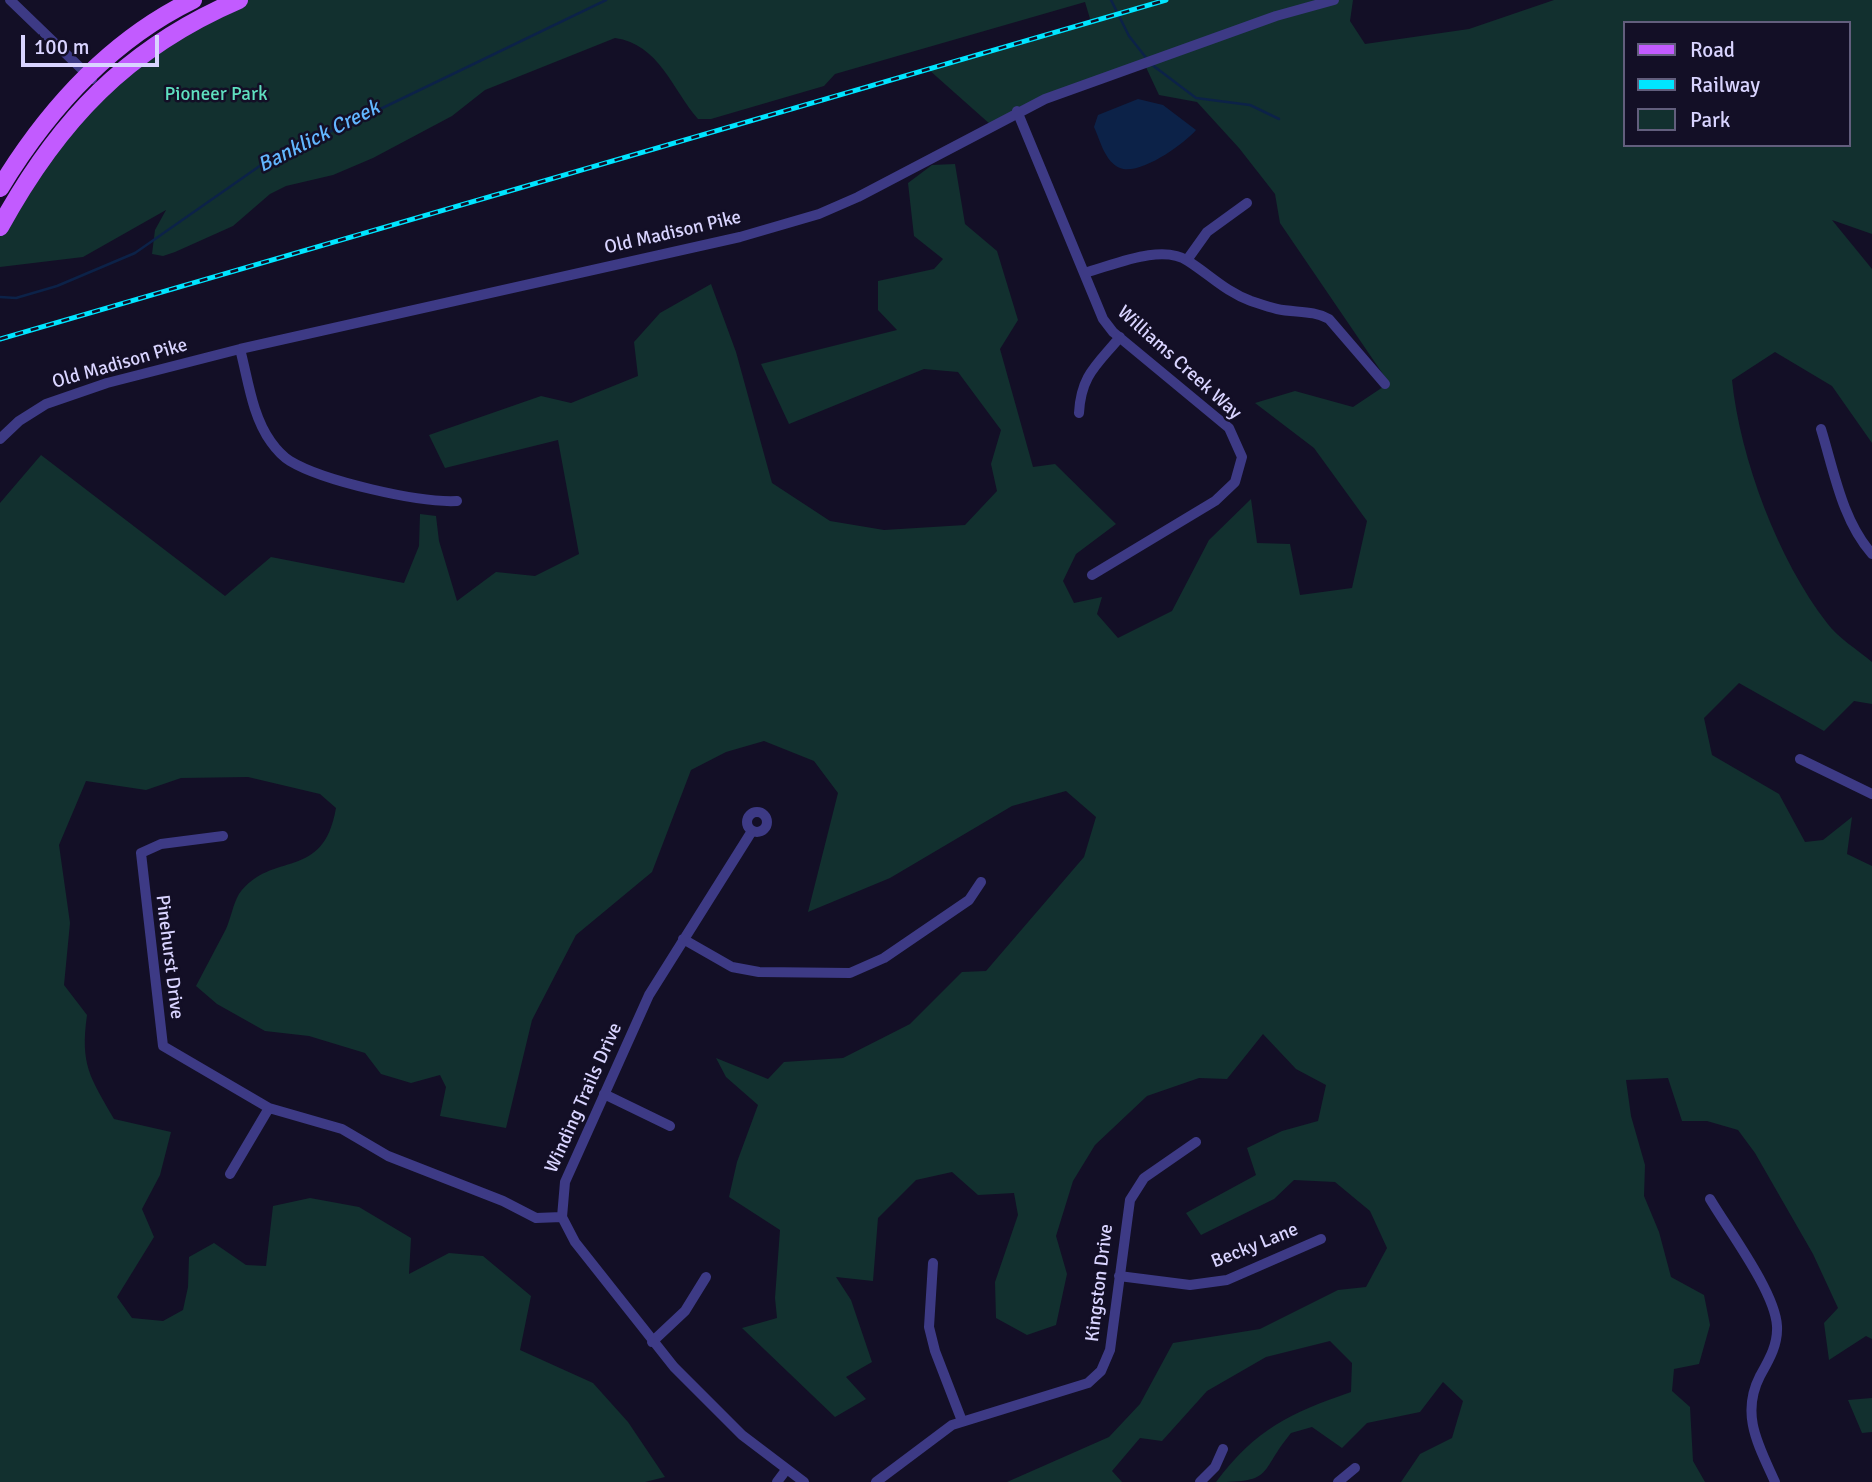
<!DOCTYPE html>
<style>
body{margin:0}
#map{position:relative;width:1872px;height:1482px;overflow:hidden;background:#130f26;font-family:Signika,sans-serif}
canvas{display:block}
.legend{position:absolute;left:1623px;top:21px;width:228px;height:126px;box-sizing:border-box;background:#130f26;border:2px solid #625e7d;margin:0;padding:9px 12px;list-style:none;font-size:21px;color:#d9d4ff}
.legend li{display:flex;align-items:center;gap:14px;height:35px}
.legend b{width:35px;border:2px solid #625e7d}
.scale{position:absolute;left:21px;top:35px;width:138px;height:32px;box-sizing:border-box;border:4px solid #d9d4ff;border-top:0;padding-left:9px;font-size:21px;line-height:24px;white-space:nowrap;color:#d9d4ff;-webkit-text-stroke:5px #130f26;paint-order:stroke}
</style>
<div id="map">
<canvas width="1872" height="1482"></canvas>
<ul class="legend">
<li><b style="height:9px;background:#c25bff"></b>Road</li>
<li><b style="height:9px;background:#00e5ff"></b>Railway</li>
<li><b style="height:19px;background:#12302f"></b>Park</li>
</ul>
<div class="scale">100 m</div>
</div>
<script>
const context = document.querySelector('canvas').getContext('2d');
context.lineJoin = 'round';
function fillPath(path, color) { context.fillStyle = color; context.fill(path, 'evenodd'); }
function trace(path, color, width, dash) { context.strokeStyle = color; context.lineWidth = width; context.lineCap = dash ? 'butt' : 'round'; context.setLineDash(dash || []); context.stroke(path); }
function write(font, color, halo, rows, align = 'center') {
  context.font = font + ' Signika,sans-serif'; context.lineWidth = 5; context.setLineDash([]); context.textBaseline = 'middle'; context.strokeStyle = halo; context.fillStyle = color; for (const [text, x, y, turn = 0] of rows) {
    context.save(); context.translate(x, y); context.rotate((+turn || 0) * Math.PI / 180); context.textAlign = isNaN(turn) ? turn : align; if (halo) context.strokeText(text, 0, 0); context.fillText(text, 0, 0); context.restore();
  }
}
fillPath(new Path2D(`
 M239 0H1353L1350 21 1365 44 1469 29 1554 0H1872V234L1832 220 1872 269V443L1832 386 1775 352 1732 380C1740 458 1778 560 1827 623 1838 638 1858 650 1872 662V704L1854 701 1824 731 1739 683 1704 718 1712 755 1779 794 1805 842 1823 840 1852 817 1847 854 1872 866V1339L1866 1336 1829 1360 1824 1323 1838 1308 1813 1254 1755 1153 1738 1130 1707 1121H1682L1668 1078 1626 1080 1631 1116 1645 1165 1644 1196 1659 1232 1671 1277 1704 1295 1710 1325 1699 1364 1674 1369 1672 1391 1690 1407 1693 1461 1705 1482H1401L1420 1454 1452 1438 1463 1401 1443 1382 1420 1412 1367 1423 1342 1448 1312 1427 1291 1433C1258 1473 1275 1482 1216 1482 1256 1429 1290 1413 1351 1392L1352 1363 1330 1341 1266 1357 1207 1391 1162 1441 1140 1438 1112 1471 1122 1482H1007L1109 1437 1140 1404 1173 1343 1260 1329 1338 1290 1366 1287 1387 1248 1370 1211 1335 1182 1294 1180 1274 1199 1201 1235 1186 1213 1256 1175 1247 1148 1282 1131 1318 1121 1326 1085 1296 1069 1263 1034 1227 1079 1199 1078 1147 1096 1095 1145 1073 1181 1056 1236 1067 1274 1056 1325 1027 1335 996 1318 995 1282 1018 1215 1014 1193 978 1195 952 1172 916 1180 878 1218 873 1281 836 1277 851 1300 872 1362 846 1377 866 1399 835 1417 742 1328 777 1318 775 1298 780 1230 729 1197 737 1162 758 1105 726 1077 716 1058 768 1079 784 1062 843 1058 910 1024 962 972 986 971 1084 857 1096 817 1066 791 1012 806 890 878 808 912 838 793 814 761 764 741 726 752 691 770 652 872 576 935 532 1020 506 1128 440 1116 446 1087 440 1075 411 1083 381 1074 365 1053 309 1036 265 1031 217 1004 196 986C206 967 216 948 226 929 231 918 233 904 239 894 272 849 323 883 336 808L320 794 248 777 181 778 146 790 86 781 59 845 70 923 64 985 87 1015C80 1065 90 1077 114 1119L171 1132 160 1175 142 1209 154 1237 117 1297 132 1318 163 1321 183 1310 188 1287 189 1257 214 1243 246 1265 266 1266 273 1206 310 1198 359 1207 411 1238 409 1274 449 1253 483 1256 531 1296 520 1350 593 1383 628 1422 665 1477 645 1482H0V503L41 455 225 596 271 557 404 583 419 546 420 514 436 516 439 541 457 601 496 572 535 576 579 554 558 440 445 468 429 435 541 396 571 403 638 376 634 342 660 313 711 284 736 352 772 483 830 521 884 530 965 525 997 491 991 464 1001 430 958 372 924 369 789 424 761 364 897 330 878 310V281L934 269 943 259 914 236 908 183 932 165 955 164 965 224 997 251 1018 320 1000 349 1033 467 1055 464 1116 524 1076 554 1063 581 1074 603 1102 597 1097 614 1118 638 1172 611 1209 540 1251 499 1257 543 1290 544 1300 595 1352 588 1367 521 1314 448 1255 403 1295 391 1353 407 1389 383 1280 223 1275 194 1239 148 1197 102 1159 95 1144 63 991 125 928 69 1091 22 1085 2 835 74 824 86 711 119H698C672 89 659 44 615 38L485 90 452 116 373 158 333 175 286 186 270 194 233 226 175 252 163 256 152 254 155 230 166 210 83 257 0 267V230L87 101ZM1625 23H1849V145H1625Z
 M1872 1398V1432L1862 1433 1848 1400Z`), '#12302f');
fillPath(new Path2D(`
 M1138 99 1163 105 1196 130C1183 145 1139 176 1120 168 1105 162 1100 140 1094 127L1098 115Z`), '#0c2248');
trace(new Path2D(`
 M1111 0 1129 36 1147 59
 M1151 64 1196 98 1250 105 1279 119
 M0 297 16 298 57 286 135 253 274 156 370 114 606 0`), '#0c2248', 2.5);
trace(new Path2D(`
 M10 0 92 79
 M1017 111 1103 319 1113 332 1229 428 1242 457 1235 482 1215 501 1092 575
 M1187 260 1207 232 1247 203
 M1084 273C1112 266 1161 243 1188 261 1210 275 1226 292 1251 301 1260 304 1268 307 1277 309 1295 313 1313 310 1329 319L1385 384
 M240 349C248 379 252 416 271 442 276 449 282 456 290 461 323 481 419 503 457 501
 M1079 413C1081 375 1097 365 1120 337
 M1821 429C1834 471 1842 520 1872 554
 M0 439 19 421 46 404 107 383 240 349 740 237 819 214 858 197 1045 99 1276 16 1334 0
 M1800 759 1872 794
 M747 822a10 10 0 1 1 20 0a10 10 0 1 1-20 0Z
 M752 831 649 995 565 1182 562 1217 575 1242 674 1367 742 1435 804 1482
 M223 836 161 844 141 853 163 1046 269 1108 342 1129 388 1156 503 1201 536 1218 562 1217
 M683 939 732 967 759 972 850 973 884 958 969 900 981 882
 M604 1094 670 1126
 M230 1174 269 1108
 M1710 1199C1729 1231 1775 1292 1777 1326 1778 1345 1769 1360 1760 1376 1740 1415 1759 1446 1775 1482
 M933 1263 929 1327 935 1351 962 1421
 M1119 1276 1190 1285 1227 1280 1321 1239
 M652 1342 685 1311 706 1277
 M777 1482 786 1470
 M876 1482 952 1425 1088 1383 1101 1371 1110 1350 1130 1200 1144 1178 1196 1142
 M1200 1482 1215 1467 1223 1449
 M1338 1482 1355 1468`), '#3d3a85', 10);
trace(new Path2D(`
 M0 188C48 109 109 41 193 0
 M0 227C58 121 127 48 239 0`), '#c25bff', 18);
const rail = new Path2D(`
 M0 339 1166 0`);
trace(rail, '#00e5ff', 5);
trace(rail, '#130f26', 2.5, [8]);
write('19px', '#5fe0c0', '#130f26', [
 ["Pioneer Park",216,95]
]);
write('19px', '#d9d4ff', '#130f26', [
 ["Old Madison Pike",673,233,-13],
 ["Williams Creek Way",1179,363,42],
 ["Old Madison Pike",120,364,-16],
 ["Pinehurst Drive",169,957,83],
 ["Winding Trails Drive",584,1098,-66],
 ["Becky Lane",1255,1246,-22],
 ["Kingston Drive",1100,1283,-83]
]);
write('italic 21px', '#62b6ff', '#130f26', [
 ["Banklick Creek",319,137,-27]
]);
</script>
